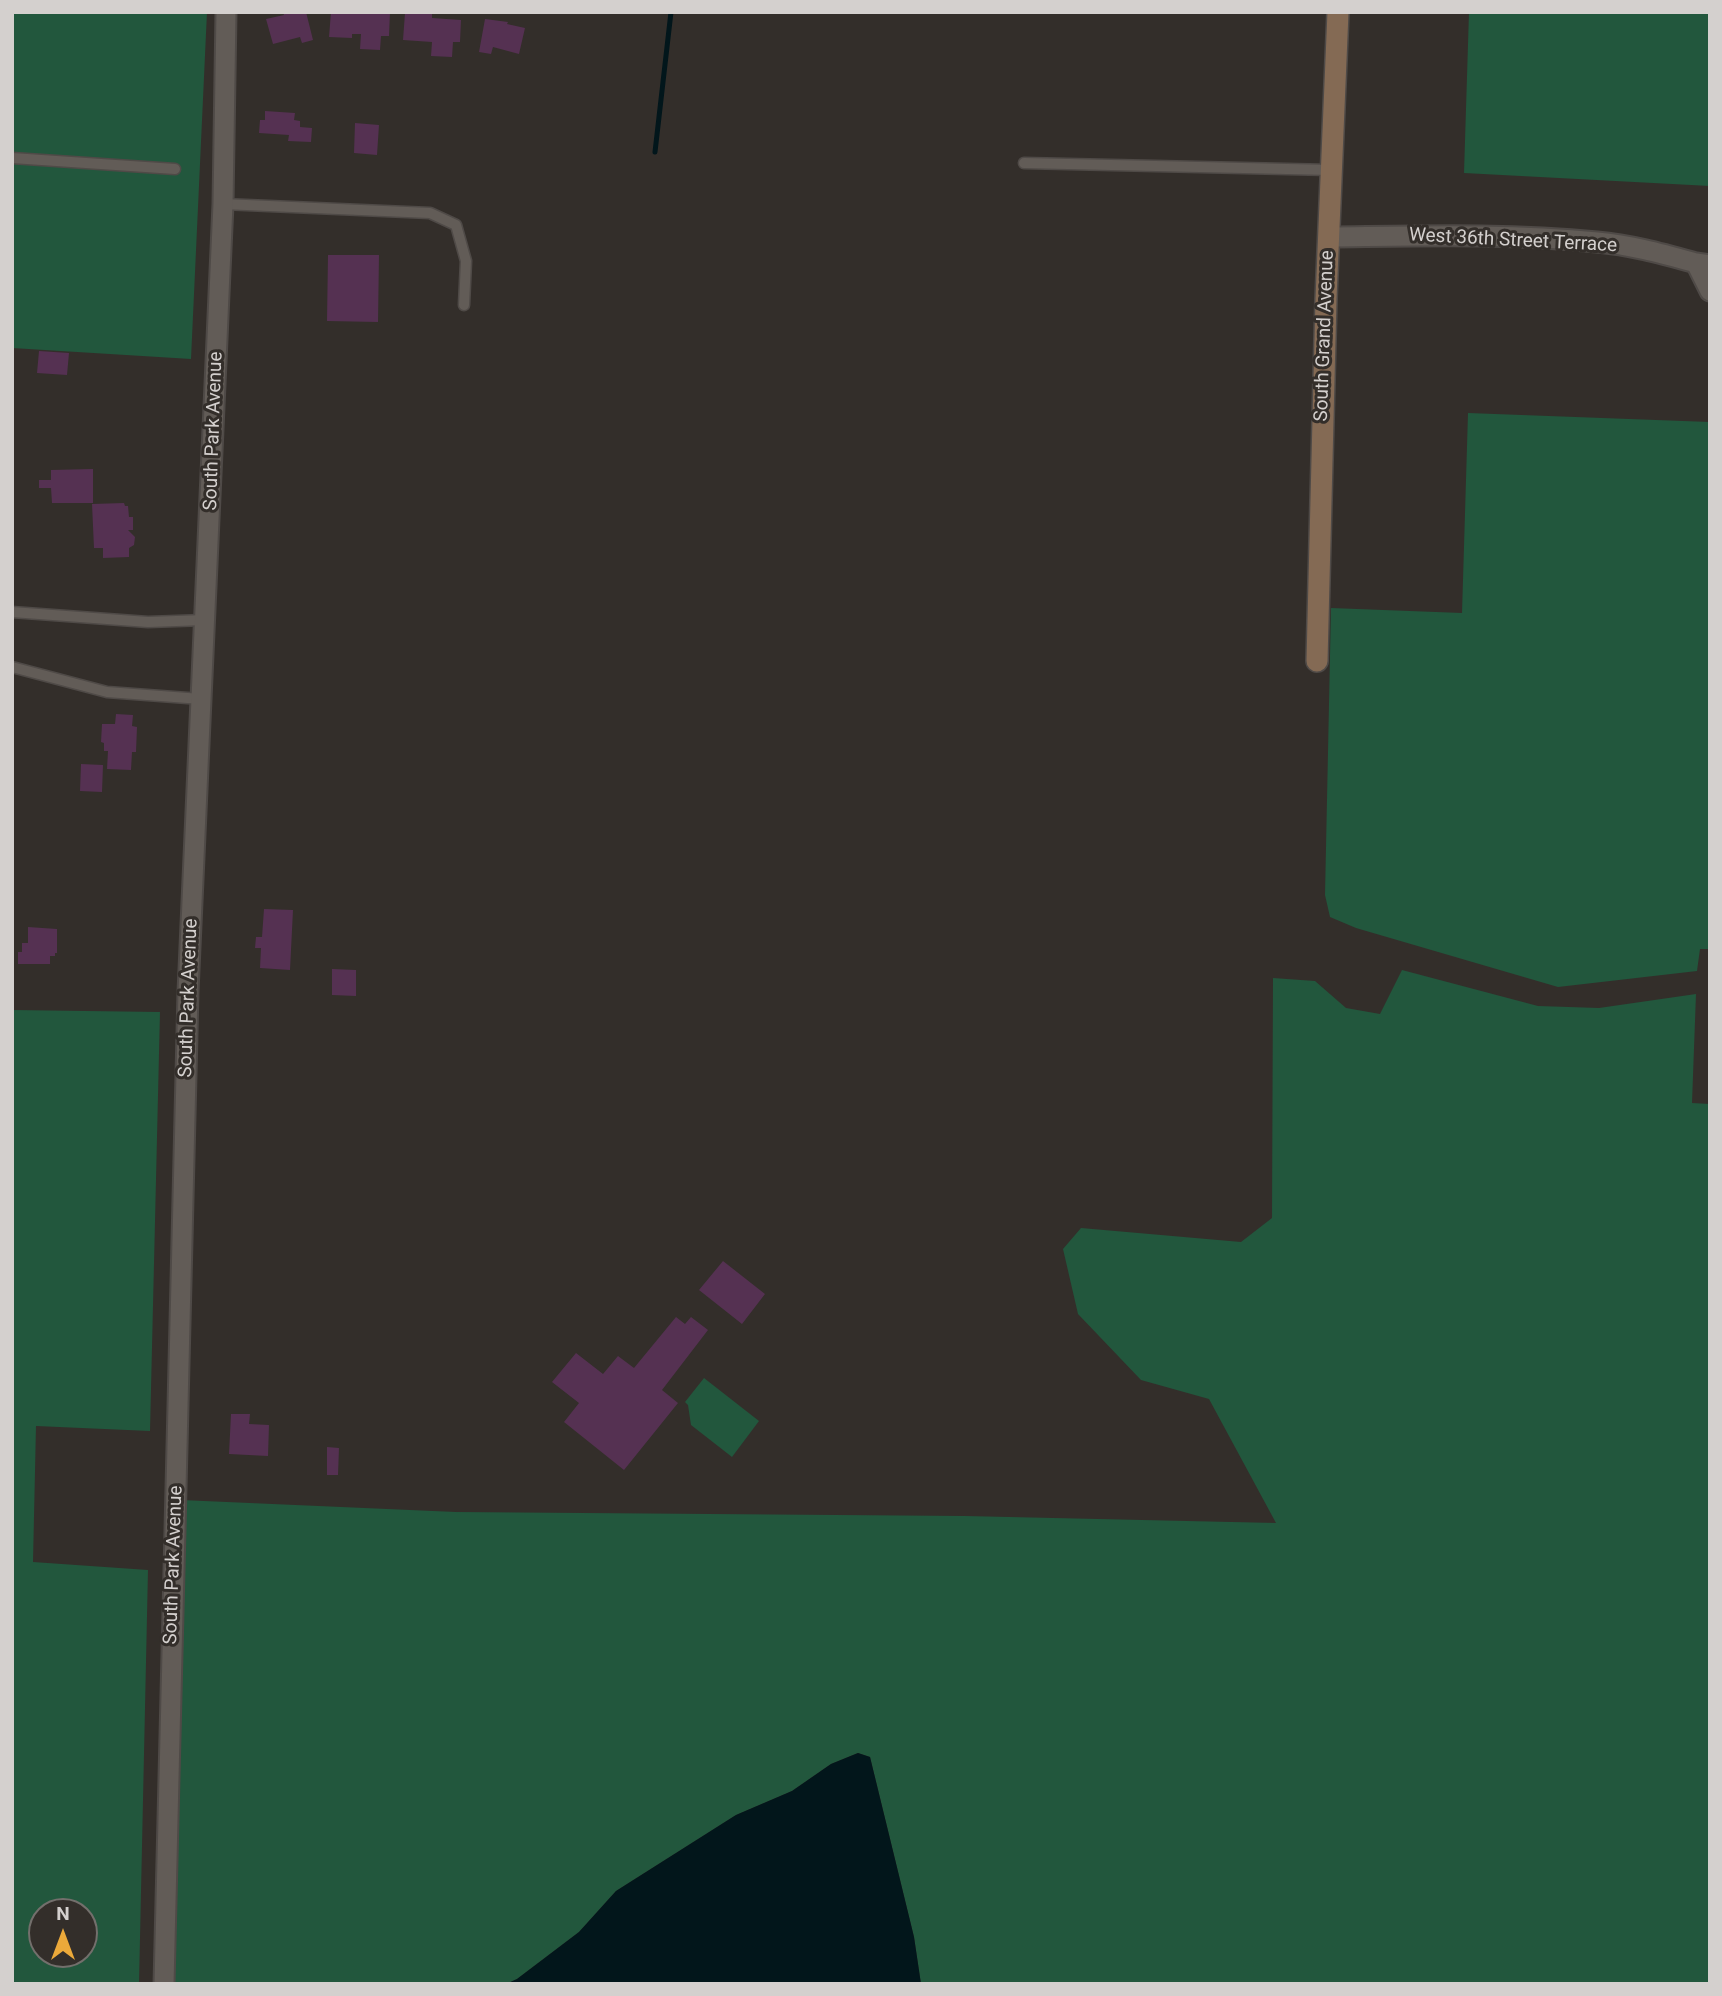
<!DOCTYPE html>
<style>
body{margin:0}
#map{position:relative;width:1722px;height:1996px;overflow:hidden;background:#332e2a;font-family:Roboto,sans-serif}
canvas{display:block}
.frame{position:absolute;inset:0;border:14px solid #d4d0ce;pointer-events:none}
.north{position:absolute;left:28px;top:1898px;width:70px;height:70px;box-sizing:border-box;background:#332e2a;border:2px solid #736f6c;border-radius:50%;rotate:0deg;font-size:19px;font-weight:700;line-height:28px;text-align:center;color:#d4d0ce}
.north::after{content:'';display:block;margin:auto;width:24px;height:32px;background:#eca93a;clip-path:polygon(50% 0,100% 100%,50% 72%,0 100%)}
</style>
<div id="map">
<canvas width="1722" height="1996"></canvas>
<div class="frame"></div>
<div class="north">N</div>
</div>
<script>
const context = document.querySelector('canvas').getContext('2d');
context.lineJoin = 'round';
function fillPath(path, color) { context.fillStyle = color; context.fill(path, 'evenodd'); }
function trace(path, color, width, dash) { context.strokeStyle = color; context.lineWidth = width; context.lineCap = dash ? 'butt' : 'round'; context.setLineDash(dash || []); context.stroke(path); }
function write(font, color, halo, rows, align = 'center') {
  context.font = font + ' Roboto,sans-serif'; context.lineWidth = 6; context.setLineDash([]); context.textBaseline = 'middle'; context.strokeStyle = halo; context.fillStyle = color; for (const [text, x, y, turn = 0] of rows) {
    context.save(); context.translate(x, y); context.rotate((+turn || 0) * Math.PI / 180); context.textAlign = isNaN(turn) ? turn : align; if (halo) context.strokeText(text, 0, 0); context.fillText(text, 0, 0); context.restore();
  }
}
fillPath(new Path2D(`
 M12 12H207L191 359 12 348Z
 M1469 12H1710V186L1464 173Z
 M1468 413 1710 422V949H1700L1697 971 1558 987 1356 928 1330 917 1325 895 1331 608 1462 613Z
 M1402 970 1538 1006 1599 1008 1696 994 1692 1103 1710 1104V1984H921L914 1937 870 1757 858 1753 831 1764 792 1791 736 1815 616 1891 579 1932 517 1979 506 1984H170L181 1500 456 1512 965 1516 1276 1523 1209 1399 1141 1380 1078 1314 1063 1249 1081 1228 1241 1242 1272 1218 1273 978 1315 981 1346 1008 1380 1014Z
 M12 1010 160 1012 150 1431 36 1426 33 1562 148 1570 139 1984H12ZM42 1912H84V1954H42Z
 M704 1378 759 1421 732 1457 691 1425 688 1405 685 1402Z`), '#22573d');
fillPath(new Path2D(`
 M858 1753 870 1757 914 1937 921 1984H506L517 1979 579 1932 616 1891 736 1815 792 1791 831 1764Z`), '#02161b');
trace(new Path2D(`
 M655 152 671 12`), '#02161b', 5);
fillPath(new Path2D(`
 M283 12H306L313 40 302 43 300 37 273 44 266 19 284 15Z
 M331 12H390L389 36H381L380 50 360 49 361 34H352V38L329 37Z
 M405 13 432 14V18L461 20 460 42H453L452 57 431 56 432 42 403 40Z
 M485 19 508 22 507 24 525 28 519 54 493 47 491 54 479 52Z
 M265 111 295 113 294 120 300 121V127L312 128 311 142 288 141 289 135 259 133 260 120H265Z
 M355 123 379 125 377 155 354 153Z
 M328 255H379L378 322 327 321Z
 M39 351 69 353 67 375 37 373Z
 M93 469V503H52L51 488H39V480H51V470Z
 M124 503 125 506H128L129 517H133V530H128L135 537 134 545 129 548V557L103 558V548H94L92 504Z
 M116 714 133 715 132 726 137 727 136 752H132L131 770 107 769 108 751H104V743L101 742 102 724H115Z
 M81 764 103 765 102 792 80 791Z
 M264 909 293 910 290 970 260 968 261 948H255L256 937H262Z
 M28 927 57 929V953H55V956H50V964H18V952H22V943H28Z
 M332 969 356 970V996L332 995Z
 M723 1261 765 1294 742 1324 699 1290Z
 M676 1317 685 1324 691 1317 708 1330 662 1390 678 1403 624 1470 564 1422 579 1403 552 1382 576 1353 603 1374 618 1356 634 1368Z
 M231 1414H250L249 1424 269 1425 268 1456 229 1454Z
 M327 1447 339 1448 338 1475H327Z`), '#553152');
const lane = new Path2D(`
 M12 158 175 169
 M1024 163 1331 170
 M223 204 430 213 456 225 466 261 464 305
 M12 612 148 622 205 620
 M12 667 107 692 201 699`);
const street = new Path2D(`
 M1329 237C1417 236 1508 233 1597 242 1631 245 1663 254 1696 263
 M1710 265 1696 263 1710 291
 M164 1984 188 992 223 204 226 12`);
const secondary = new Path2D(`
 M1317 661 1326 299 1338 12`);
trace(lane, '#4f4a47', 13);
trace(street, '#4f4a47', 23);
trace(secondary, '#4f4a47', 24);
trace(lane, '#625c57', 10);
trace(street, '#625c57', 19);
trace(secondary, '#846a54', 21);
write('19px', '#d4d0ce', '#332e2a', [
 ["West 36th Street Terrace",1513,241,3],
 ["South Grand Avenue",1325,336,-88],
 ["South Park Avenue",214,431,-88],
 ["South Park Avenue",189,998,-88],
 ["South Park Avenue",174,1565,-88]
]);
</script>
